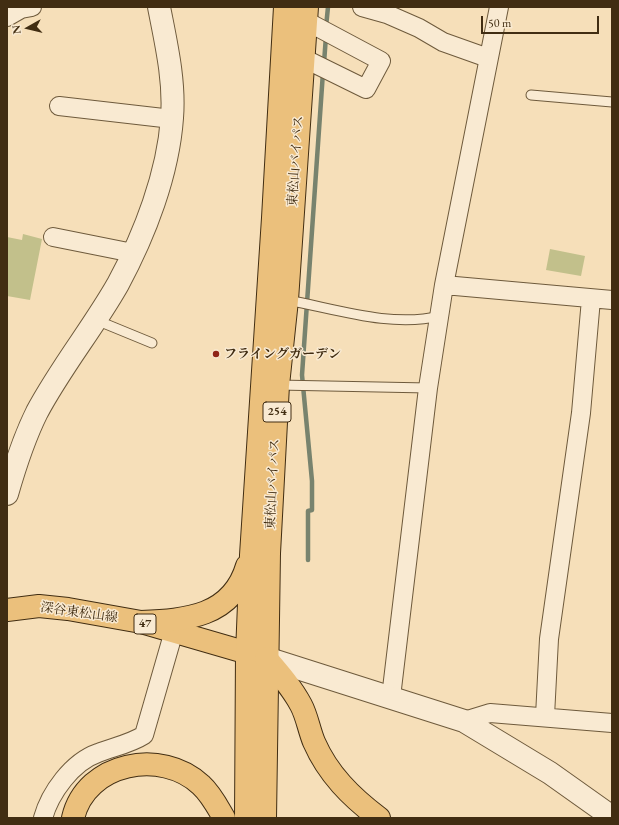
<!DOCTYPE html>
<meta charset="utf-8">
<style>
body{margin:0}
#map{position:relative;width:619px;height:825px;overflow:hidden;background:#f6dfb9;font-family:"EB Garamond",serif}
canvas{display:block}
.frame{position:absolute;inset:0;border:8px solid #412d12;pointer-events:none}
.north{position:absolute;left:8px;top:8px;width:40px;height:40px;-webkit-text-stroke:3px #f9ead2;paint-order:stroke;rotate:262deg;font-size:11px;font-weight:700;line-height:16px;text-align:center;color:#412d12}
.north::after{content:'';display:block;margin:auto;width:14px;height:18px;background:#412d12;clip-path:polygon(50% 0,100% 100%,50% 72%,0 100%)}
.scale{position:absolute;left:481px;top:16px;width:118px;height:18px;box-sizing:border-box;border:2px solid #412d12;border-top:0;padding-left:5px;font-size:12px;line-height:14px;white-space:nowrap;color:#412d12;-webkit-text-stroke:3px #f9ead2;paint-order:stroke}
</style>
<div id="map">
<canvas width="619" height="825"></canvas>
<div class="frame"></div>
<div class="north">N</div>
<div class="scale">50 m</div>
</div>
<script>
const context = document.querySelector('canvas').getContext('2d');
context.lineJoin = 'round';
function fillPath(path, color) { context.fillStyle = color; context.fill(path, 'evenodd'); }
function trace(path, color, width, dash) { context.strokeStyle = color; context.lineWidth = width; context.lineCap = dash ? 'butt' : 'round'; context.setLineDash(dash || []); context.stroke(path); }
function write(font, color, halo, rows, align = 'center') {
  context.font = font + ' "EB Garamond","Noto Serif JP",serif'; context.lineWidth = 3; context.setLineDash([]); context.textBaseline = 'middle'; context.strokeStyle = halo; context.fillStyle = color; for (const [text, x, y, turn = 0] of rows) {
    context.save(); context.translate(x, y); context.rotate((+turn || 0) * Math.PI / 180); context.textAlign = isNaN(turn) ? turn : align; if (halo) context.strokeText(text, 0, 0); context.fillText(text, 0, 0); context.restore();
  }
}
fillPath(new Path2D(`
 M23 234 42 239 30 300 7 296V237L22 240Z
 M550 249 585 256 581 276 546 270Z`), '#c2c08b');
trace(new Path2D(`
 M326 27 328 7
 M324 63 326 36
 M308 560V511L312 510V481L302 375 323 72`), '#78836e', 4.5);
const service = new Path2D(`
 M531 95 612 102
 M287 300C336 309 391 328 440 316
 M96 320 152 343
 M278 385 428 388`);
const minor = new Path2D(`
 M362 7 387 14 419 28 443 42 488 58
 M7 17 21 9 32 7
 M303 58 366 89 381 61 306 21
 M59 106 172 119
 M53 237 133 253
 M444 285 612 300
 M391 697 428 388 444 285 499 7
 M545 716 549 639 581 413 591 299
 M464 721 490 713 612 723
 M43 818C50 793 72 762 98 753 113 747 130 744 144 735L174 631`);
const tertiary = new Path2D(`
 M7 494C15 466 24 438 37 412 61 367 93 328 118 284 145 234 168 174 172 118 175 81 166 43 159 7
 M266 658 464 721 550 773 612 817`);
const primary = new Path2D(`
 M7 610 39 606 68 609 141 622 265 658`);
const trunk = new Path2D(`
 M141 622C186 620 232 617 247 566
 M246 818 247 653 251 555 273 218 285 7
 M265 818 269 553 278 385 287 300 307 7`);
const motorway = new Path2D(`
 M266 658C279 673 292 688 301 705 307 716 309 730 314 742 328 774 351 797 379 818
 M73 818C86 762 162 748 201 785 211 794 217 806 224 818`);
trace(service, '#6e5a3c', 11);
trace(minor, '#6e5a3c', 20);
trace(tertiary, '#6e5a3c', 24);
trace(primary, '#412d12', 24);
trace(trunk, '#412d12', 24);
trace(motorway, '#412d12', 24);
trace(service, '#f9ead2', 9);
trace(minor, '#f9ead2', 18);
trace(tertiary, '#f9ead2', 22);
trace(primary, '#ebc07c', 22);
trace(trunk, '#ebc07c', 22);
trace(motorway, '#ebc07c', 22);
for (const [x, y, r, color] of [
 [216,354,4,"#8f2418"]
]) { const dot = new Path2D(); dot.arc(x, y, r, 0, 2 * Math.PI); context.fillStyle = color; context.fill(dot); trace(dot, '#f9ead2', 1.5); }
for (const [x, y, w] of [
 [277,412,28],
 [145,624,22]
]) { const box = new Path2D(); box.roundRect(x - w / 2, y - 10, w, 20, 3); context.fillStyle = '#f9ead2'; context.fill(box); trace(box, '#412d12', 1); }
write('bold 12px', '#412d12', null, [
 ["254",277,412],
 ["47",145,624]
]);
write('13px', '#412d12', '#f9ead2', [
 ["東松山バイパス",296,161,-86],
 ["東松山バイパス",273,484,-87],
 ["深谷東松山線",79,613,8]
]);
write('bold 13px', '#412d12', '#f9ead2', [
 ["フライングガーデン",224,354]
], 'left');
</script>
